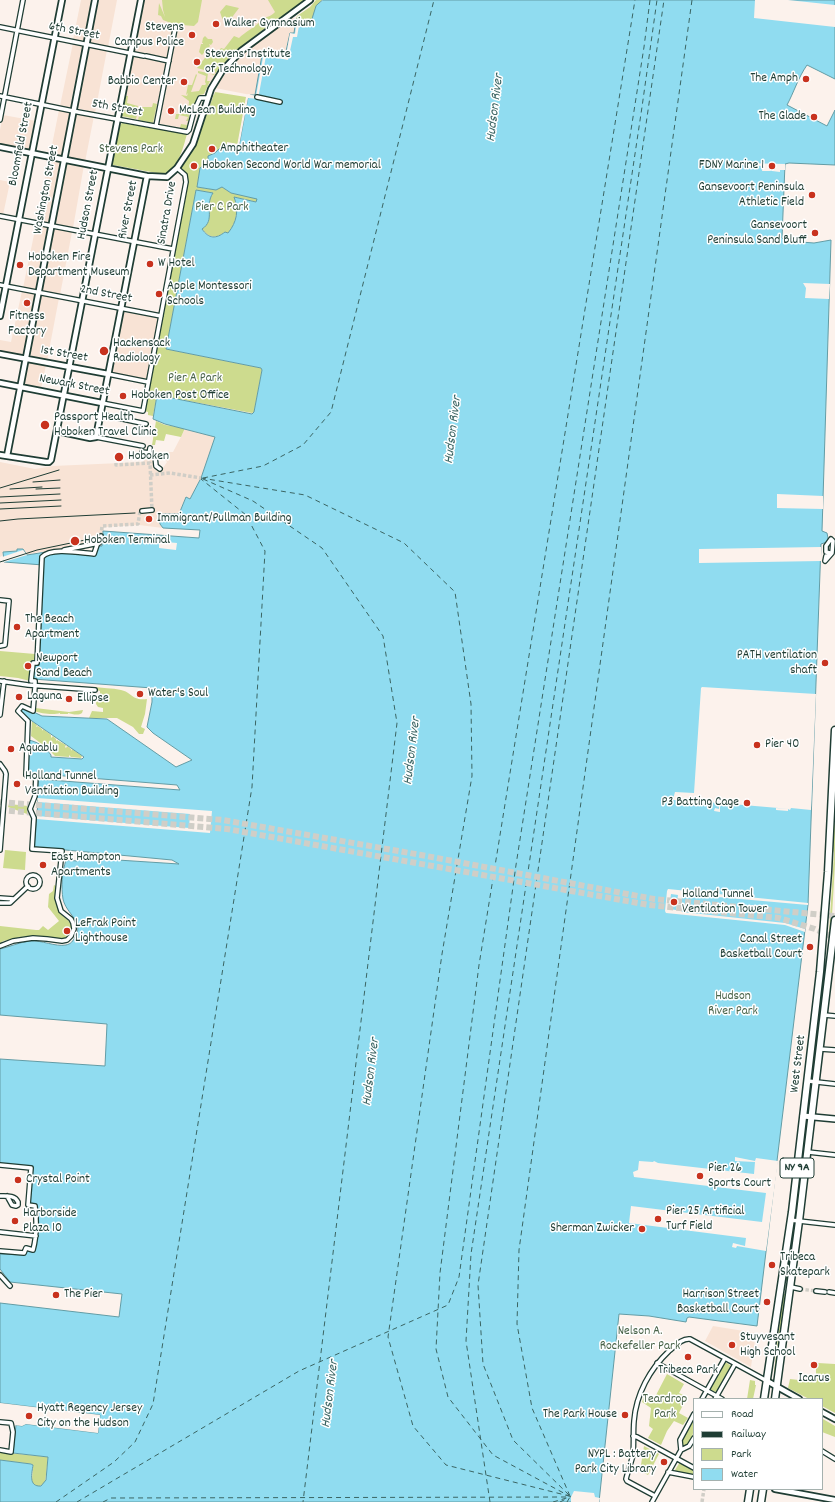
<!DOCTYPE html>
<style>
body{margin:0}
#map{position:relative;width:835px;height:1502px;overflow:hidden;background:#fcf2ec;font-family:Dekko,sans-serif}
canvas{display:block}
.legend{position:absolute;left:693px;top:1398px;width:130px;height:92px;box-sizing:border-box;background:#fff;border:1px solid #a5b1ae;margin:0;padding:5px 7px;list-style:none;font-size:12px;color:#1f3d34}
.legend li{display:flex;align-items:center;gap:8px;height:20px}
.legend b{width:20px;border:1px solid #a5b1ae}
</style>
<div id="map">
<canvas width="835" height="1502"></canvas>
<ul class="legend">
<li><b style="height:5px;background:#fff"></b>Road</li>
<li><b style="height:5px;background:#1f3d34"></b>Railway</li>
<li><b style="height:11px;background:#cddb8e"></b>Park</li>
<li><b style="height:11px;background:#90dcf0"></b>Water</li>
</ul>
</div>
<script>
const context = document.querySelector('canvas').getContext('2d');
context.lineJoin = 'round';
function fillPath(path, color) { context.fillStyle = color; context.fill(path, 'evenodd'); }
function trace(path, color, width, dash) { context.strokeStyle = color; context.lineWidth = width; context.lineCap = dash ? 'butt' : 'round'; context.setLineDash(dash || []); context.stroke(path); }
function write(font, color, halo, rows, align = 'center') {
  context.font = font + ' Dekko,sans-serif'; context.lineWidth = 3; context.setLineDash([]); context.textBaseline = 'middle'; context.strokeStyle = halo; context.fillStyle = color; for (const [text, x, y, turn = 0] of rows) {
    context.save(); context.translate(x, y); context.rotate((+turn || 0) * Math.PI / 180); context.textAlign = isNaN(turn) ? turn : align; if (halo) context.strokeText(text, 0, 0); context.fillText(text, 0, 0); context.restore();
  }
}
fillPath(new Path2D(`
 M81 0H92L85 36V40L83 42 73 40Z
 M99 0H117L108 47 91 43 90 42Z
 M144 0H304L290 11 293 18 297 19 295 34 286 56 264 52 256 96 215 88 210 82 204 94 199 97 190 112 187 129 121 116Z
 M73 43 83 45V49L81 52 71 102 72 106 70 108 60 106Z
 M90 47 107 50 95 113 77 108Z
 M59 110 71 113 62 152 63 154 61 157 50 155Z
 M76 113 94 116 85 162 67 157Z
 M3 115 36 121 30 151 0 146V130Z
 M49 158 60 160 61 163 59 166 49 217 50 222 47 223 37 221Z
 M67 162 84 165 73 228 55 225 54 223Z
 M0 180 10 182 3 215 0 214Z
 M36 225 47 227 48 229 46 233 36 285 37 287 36 290H34L23 288Z
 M56 229 72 232 60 295 43 292 41 290 53 230Z
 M22 291 34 293 35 295 33 300 23 357 0 352V340L11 342Z
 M42 295 59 298 47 361 29 357 28 356 30 352 40 296Z
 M123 312 156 317 159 319 146 380 111 373Z
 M29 361 46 365 41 389 23 385 27 363Z
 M185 429 216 437 201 478 190 499 186 497 179 514H168L160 524 163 528 139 525 104 527 103 542 59 552H39L27 555 17 551 3 552 2 556 0 557V462L35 469 53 466 143 462 144 460 142 459 143 455H145L154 456 155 469 163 468 167 462 165 459 169 452H173Z
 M713 1326 756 1333 751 1367 705 1341Z`), '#f8e3d5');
fillPath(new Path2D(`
 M162 0H202L198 22 194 26 182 25V26L171 24V23L163 20 161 16 158 15 159 3 165 17 163 10Z
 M268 0H305C274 23 238 44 214 75L211 74H215V71H208L197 68 208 54 215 56 221 48 224 49 234 36 239 38C245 32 255 27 262 20 266 16 271 17 275 12Z
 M316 0H322L316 7 311 22 296 19 297 16 310 7Z
 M226 5 239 8 227 24 222 18 220 12Z
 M205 36 208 39H212L213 42 211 45 209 44 210 46 202 55 199 52 201 44H203V43H202L203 38Z
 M198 71 208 73 207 81H210L204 94 199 95 198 97 190 112 187 129 180 128 181 124 187 125 188 121H186L188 117 179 115 178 119H175L176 114H188L189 101 181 95 187 96 188 93 186 95 188 85H192L196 74 197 75 191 92 199 91 202 85H205L206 84 205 82 206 76 198 73Z
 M215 92 246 97 237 146 227 144 225 149 220 148 216 152 209 156 208 162 200 168 197 187 216 190 222 187 231 193 257 198V202L234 197C238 211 237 222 228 233L225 232C216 239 209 238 202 229 217 217 203 209 213 193L196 190 166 349 261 368 262 370 254 412 252 413 157 395 153 416 148 415V412L144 411 187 191V177L181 167 195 148 200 130 201 129 213 97 212 96 214 95Z
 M125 96H128L127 103 138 106 136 114 137 115 136 119 121 116Z
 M153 103 157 104 153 123 138 120 141 107H152Z
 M122 123 187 134C183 148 178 171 162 174L113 165 112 164 120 125Z
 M156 421 165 425 185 428 181 437 166 434 164 441 156 440 155 445H152Z
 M0 651 35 654V659L32 661 30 681 18 678 0 676Z
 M92 687C102 688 112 688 121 690 132 692 131 701 147 699L145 714 141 727 145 729 143 734H139L133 727 117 718H89L92 711 103 712V708L98 707 96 704 97 697 100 694V691L92 689Z
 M35 708 69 712 83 710 82 713C78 716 72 714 68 713V714H60V713C55 715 41 714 35 711Z
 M32 721 37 725 36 727 38 726 42 729V731L43 729 51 735V738L53 736 56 739V741L57 740 66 745 65 747 66 748 67 746 71 749V751L72 749 82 756 81 758 71 757 69 755V757L55 756 47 748 31 736Z
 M28 802 30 803 29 812 27 814 8 807 9 804 28 806Z
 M835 823V864L831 933H829L834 853 832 845 834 824Z
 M5 850 26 852 25 870 3 868Z
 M54 885 56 886C55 896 55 907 62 915 66 919 70 920 72 927L66 939 39 937 38 936 18 937V938L3 941 0 944V926L36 930H39L43 926 48 930 59 921 48 907 49 894 53 891Z
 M805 1123H808L796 1214 794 1213Z
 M792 1228H795L788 1280 785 1279Z
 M783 1294H787L776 1373 774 1372Z
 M725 1363H727L731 1366 716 1392 711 1390V1388Z
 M818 1363 835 1364V1413L822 1406V1399H809L788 1388 790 1379 816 1382V1367L818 1366Z
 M667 1374 684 1384 679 1393 687 1397 679 1413 688 1418 683 1425 674 1421 667 1431 661 1445 648 1438 653 1429 649 1426 651 1408 642 1402 645 1394 654 1399Z
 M750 1380 755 1381V1385H756L753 1399H747Z
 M694 1419C694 1429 694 1442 683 1447L681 1443 682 1441Z
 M823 1419 835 1426V1437L822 1432Z
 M644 1446 659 1454 648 1475 640 1471Z
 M0 1452 48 1457 45 1483 38 1487 33 1484 32 1480 33 1465 32 1464 0 1460Z
 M680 1462 694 1470V1475L676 1472 675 1470Z`), '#cddb8e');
const water = new Path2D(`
 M323 0H835V79L807 65C798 78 794 92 787 105L827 126 835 110V165L789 163 785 164 782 238 785 241H788L814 243 831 240 822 531 827 533 828 538 827 542 821 544 808 905 757 1326 689 1317 687 1318 686 1322 649 1316 619 1314 599 1502H0V1460L31 1464 33 1465C32 1473 28 1487 41 1486L46 1480 48 1457 13 1453 16 1425 22 1426 26 1424 98 1433 100 1415 0 1403V1303L119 1317 122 1294 10 1282 0 1269V1254L25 1255 27 1250 33 1251 39 1229 37 1204 30 1203 32 1167 0 1164V1059L105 1066 107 1024 0 1015V949C9 947 20 942 30 941 42 940 55 947 66 945 71 944 73 941 75 937 85 922 66 914 63 899 61 887 62 872 66 860L77 861V858H87L179 864 172 860 34 847 38 802 37 798V779L180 790 177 785 27 773 28 740C37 741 46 748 51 755V757L82 759 84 757 19 712 23 707 42 716 107 719 176 767 192 760 153 733 147 727 152 702V688L33 679 35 664H38L43 565 4 562 3 552 17 551V549H23L27 555 46 552 95 555 99 546H102L103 531 199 538 200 530 163 528 160 524 159 515 161 514H179L186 497 190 499 201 478 215 437 165 424 153 419 157 395 252 414 254 412 262 370 261 368 166 349 196 190 213 193C204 206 216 220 202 229 209 239 216 239 225 232L228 233C237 222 239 210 234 197L256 202 257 199 231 193 222 187 216 190 197 187 200 168 208 162V156L215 153 220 148 225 149 227 144 239 146 248 97 250 95H255L262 55 266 52 285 56 290 33H294L296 19 311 22 316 6Z`);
fillPath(water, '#90dcf0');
trace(water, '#639ca5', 1);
fillPath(new Path2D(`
 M755 0H788L835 5V27L754 18Z
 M297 19 300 20 297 37H293L288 60 266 56 258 99 248 98 239 146 227 144V142L238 144 247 97 248 94 256 96 264 52 286 56 290 33 295 34Z
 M739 163 785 164V170H780V172L772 171V170L770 171H762L763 166 739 165Z
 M803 283 830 284 829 299 805 298 806 288Z
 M777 494 823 496V509L777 508Z
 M164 535 166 536V542L177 543 176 550 159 548V542H164Z
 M821 547V561L699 563V549Z
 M23 550 27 555 4 562 2 557Z
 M702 687 816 694 811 810 791 808 790 810 788 809V811L776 810V808L790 809 720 803V812L714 811 715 808 719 809V803L674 800 673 799 675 792 694 793 701 688Z
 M37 798 212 811 210 833 36 819 37 816 189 828 190 814 38 802Z
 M668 889 808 903V905L684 894 682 895 681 910 682 912 785 923 805 929V932L785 925 666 913 665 911 667 891ZM671 894 678 895 676 910 669 909Z
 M735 1157 755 1161 756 1158 778 1161 766 1251 737 1246 736 1248 732 1247 733 1243 745 1246 746 1238 629 1223 631 1206 762 1222 766 1193 634 1177 633 1172 638 1170 639 1161 653 1162 654 1161 658 1163 754 1174 755 1162 735 1161Z
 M0 1403 100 1415 98 1433 26 1424 22 1426 14 1425 16 1423 26 1422 97 1431 98 1417 0 1405Z
 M574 1491 594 1493 595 1497 600 1498 599 1502H571V1497Z`), '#fcf2ec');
trace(new Path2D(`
 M201 478 305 495 404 543 455 592 471 704 472 776 442 954 388 1337 413 1426 446 1465 569 1496
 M203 478 263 466 303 445 331 412 434 0
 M203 479 253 501 322 548 383 636 397 723 303 1502
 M569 1495 513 1440 483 1364 478 1285 664 0
 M570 1496 532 1408 517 1324 519 1250 692 0
 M571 1497 493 1455 448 1397 436 1349 440 1273 479 965 635 0
 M56 1502 114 1462 135 1442 153 1404 252 787 265 551 246 515 201 479
 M77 1502 299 1371 448 1305 459 1277 516 865 644 47 650 0
 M103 1502 111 1498 568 1497
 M490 1502 466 1341 471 1254 642 107 657 0
 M553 1502 570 1497
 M560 1502 566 1499
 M567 1502 570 1497`), '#3b6563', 1, [5, 4]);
trace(new Path2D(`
 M116 463V465L150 463 152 510
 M150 475 170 473 201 478
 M101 536 102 526 138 524 140 511H142
 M800 1289 816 1291
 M702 1502 704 1489`), '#d0cec7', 3.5, [3.5, 2]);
trace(new Path2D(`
 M0 802 223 820 421 855 654 899 835 916
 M0 810 227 829 649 905 779 918 815 929 835 938`), '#d0cec7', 6, [6, 3]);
const street = new Path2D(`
 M0 27 144 56
 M146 56 169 61
 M0 96 78 112 187 132 189 130 194 111 200 98H207
 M257 97 280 102
 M0 120 23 0
 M156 126 175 29
 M0 216 173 249
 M0 285 161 316
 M108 374 148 382
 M102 403 143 411 186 182 185 175 177 168
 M104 415 146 424
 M96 437 143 446
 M150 448 149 454 155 456 156 466 160 469
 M142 452 150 453
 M142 511 152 510
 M101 538V536
 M831 539 833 541 832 553 825 561 826 556 830 555V553L826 552V546Z
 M64 550 99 543
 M0 600 9 601 5 645 0 646
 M0 681 28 685 95 690
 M35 684V681H31L33 663H37L42 557C51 547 81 553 94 554L97 545 100 541
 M0 715 4 681
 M0 764 5 771 6 774 0 850
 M26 882a7 7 0 1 1 14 0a7 7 0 1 1-14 0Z
 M0 898 14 899
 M0 903H10L28 886
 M0 946 13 941 33 938 47 939 62 941 67 940 71 936 74 929 73 923 71 919 61 911 57 898 62 851 32 849 34 818 30 809 35 796 36 776 26 775 28 721 18 711 22 706 33 711 35 687
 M824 1015 835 1016
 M820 1049 835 1050
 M808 1081 835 1084
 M808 1152 835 1155
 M0 1165 31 1168 28 1205 35 1206C37 1222 37 1235 33 1250L26 1248 24 1253 0 1251
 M0 1196C7 1196 15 1195 18 1202V1205L16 1206 12 1205 7 1196
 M790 1220 835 1225
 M0 1232 36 1236
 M0 1275 10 1286
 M791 1287 800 1289
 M816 1291 825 1292
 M829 1292 835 1293
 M657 1363 722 1399
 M702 1399 725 1358
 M715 1399 735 1364
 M0 1422 11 1423 13 1432 11 1452 0 1450
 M633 1436 637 1437 694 1468
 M681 1450 689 1446 694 1438
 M822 1451 835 1459
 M668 1472 694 1477
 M655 1496 627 1481 626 1479C628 1471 631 1463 633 1455 634 1444 633 1432 634 1421 636 1394 650 1369 669 1351 675 1346 682 1338 690 1339L767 1381
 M652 1502 681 1450 680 1440 694 1414`);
const secondary = new Path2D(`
 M0 147 147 176 167 177 177 168 193 144 211 89 222 71 241 51 310 0
 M0 316 62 0
 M0 354 108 374
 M0 383 102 403
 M57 431 90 438 96 437 147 176
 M0 455 46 462H49L51 460 141 0
 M7 456 95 0
 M767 1381 799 1399
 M822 1412 835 1419
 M775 1489 835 1500`);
const primary = new Path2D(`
 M803 1116 835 1119`);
const highway = new Path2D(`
 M764 1399 792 1212 820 972 828 872 835 730
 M775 1399 799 1221 835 920
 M748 1502 750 1489
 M761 1502 763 1489`);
trace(street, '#1f3d34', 6);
trace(secondary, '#1f3d34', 8);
trace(primary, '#1f3d34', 8);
trace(highway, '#1f3d34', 9);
trace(street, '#fff', 3.5);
trace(secondary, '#fff', 4.5);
trace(primary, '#fff', 5);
trace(highway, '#fff', 6);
trace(new Path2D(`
 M0 562 37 550 95 538`), '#1f3d34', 1);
trace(new Path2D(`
 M33 482 60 480
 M0 488 59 470
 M10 489 42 487
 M36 489 60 488
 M0 497 60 494
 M0 503 61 500
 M0 509 61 506
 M0 521 18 519 135 513`), '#1f3d34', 1);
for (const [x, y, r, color] of [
 [216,24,4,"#c8321e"],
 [192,35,4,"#c8321e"],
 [197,62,4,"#c8321e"],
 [806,79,4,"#c8321e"],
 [184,82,4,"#c8321e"],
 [171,111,4,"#c8321e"],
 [814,117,4,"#c8321e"],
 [212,149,4,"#c8321e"],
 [194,166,4,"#c8321e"],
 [772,166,4,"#c8321e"],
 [812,195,4,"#c8321e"],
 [815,233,4,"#c8321e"],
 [150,264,4,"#c8321e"],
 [20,265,4,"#c8321e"],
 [159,294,4,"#c8321e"],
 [27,303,4,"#c8321e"],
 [104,351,5,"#c8321e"],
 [123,396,4,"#c8321e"],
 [45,425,5,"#c8321e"],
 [119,457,5,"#c8321e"],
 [149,519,4,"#c8321e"],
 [75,541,5,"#c8321e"],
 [17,627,4,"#c8321e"],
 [825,663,4,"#c8321e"],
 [28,666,4,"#c8321e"],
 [140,694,4,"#c8321e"],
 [19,697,4,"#c8321e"],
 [69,699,4,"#c8321e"],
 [757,745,4,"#c8321e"],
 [11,749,4,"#c8321e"],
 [17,784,4,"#c8321e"],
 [747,803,4,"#c8321e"],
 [43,865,4,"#c8321e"],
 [674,902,4,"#c8321e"],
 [67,931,4,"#c8321e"],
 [810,947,4,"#c8321e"],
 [700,1176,4,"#c8321e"],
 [18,1180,4,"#c8321e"],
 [658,1219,4,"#c8321e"],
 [15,1221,4,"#c8321e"],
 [642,1229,4,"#c8321e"],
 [772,1265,4,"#c8321e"],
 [56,1295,4,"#c8321e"],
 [767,1302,4,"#c8321e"],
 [732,1345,4,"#c8321e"],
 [688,1357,4,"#c8321e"],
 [814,1365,4,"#c8321e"],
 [625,1415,4,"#c8321e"],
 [29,1416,4,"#c8321e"],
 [664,1462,4,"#c8321e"]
]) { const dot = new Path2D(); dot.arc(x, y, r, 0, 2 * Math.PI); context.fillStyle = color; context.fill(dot); trace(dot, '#fff', 1.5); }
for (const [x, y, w] of [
 [797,1168,34]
]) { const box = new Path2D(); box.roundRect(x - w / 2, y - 10, w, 20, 3); context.fillStyle = '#fff'; context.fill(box); trace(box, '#1f3d34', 1); }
write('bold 12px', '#1f3d34', null, [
 ["NY 9A",797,1168]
]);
write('13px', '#1f3d34', '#fff', [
 ["Walker Gymnasium",224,24],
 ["Stevens",184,28,"right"],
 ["Campus Police",184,43,"right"],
 ["Stevens Institute",205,55],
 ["of Technology",205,70],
 ["The Amph",798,79,"right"],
 ["Babbio Center",176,82,"right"],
 ["McLean Building",179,111],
 ["The Glade",806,117,"right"],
 ["Amphitheater",220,149],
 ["Hoboken Second World War memorial",202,166],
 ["FDNY Marine 1",764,166,"right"],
 ["Gansevoort Peninsula",804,188,"right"],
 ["Athletic Field",804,203,"right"],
 ["Gansevoort",807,226,"right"],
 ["Peninsula Sand Bluff",807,241,"right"],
 ["Hoboken Fire",28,258],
 ["Department Museum",28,273],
 ["W Hotel",158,264],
 ["Apple Montessori",167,287],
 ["Schools",167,302],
 ["Fitness",27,317,"center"],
 ["Factory",27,332,"center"],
 ["Hackensack",113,344],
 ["Radiology",113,359],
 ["Hoboken Post Office",131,396],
 ["Passport Health",54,418],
 ["Hoboken Travel Clinic",54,433],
 ["Hoboken",128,457],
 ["Immigrant/Pullman Building",157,519],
 ["Hoboken Terminal",84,541],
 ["The Beach",25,620],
 ["Apartment",25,635],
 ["PATH ventilation",817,656,"right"],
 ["shaft",817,671,"right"],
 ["Newport",36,659],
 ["Sand Beach",36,674],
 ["Water's Soul",148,694],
 ["Laguna",27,697],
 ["Ellipse",77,699],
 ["Pier 40",765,745],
 ["Aquablu",19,749],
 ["Holland Tunnel",25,777],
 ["Ventilation Building",25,792],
 ["P3 Batting Cage",739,803,"right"],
 ["East Hampton",51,858],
 ["Apartments",51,873],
 ["Holland Tunnel",682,895],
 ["Ventilation Tower",682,910],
 ["LeFrak Point",75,924],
 ["Lighthouse",75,939],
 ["Canal Street",802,940,"right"],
 ["Basketball Court",802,955,"right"],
 ["Pier 26",708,1169],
 ["Sports Court",708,1184],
 ["Crystal Point",26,1180],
 ["Pier 25 Artificial",666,1212],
 ["Turf Field",666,1227],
 ["Harborside",23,1214],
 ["Plaza 10",23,1229],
 ["Sherman Zwicker",634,1229,"right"],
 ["Tribeca",780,1258],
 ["Skatepark",780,1273],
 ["The Pier",64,1295],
 ["Harrison Street",759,1295,"right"],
 ["Basketball Court",759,1310,"right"],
 ["Stuyvesant",740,1338],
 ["High School",740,1353],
 ["Tribeca Park",688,1371,"center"],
 ["Icarus",814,1379,"center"],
 ["Hyatt Regency Jersey",37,1409],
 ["City on the Hudson",37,1424],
 ["The Park House",617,1415,"right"],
 ["NYPL : Battery",656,1455,"right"],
 ["Park City Library",656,1470,"right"]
], 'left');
write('13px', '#1f3d34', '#fff', [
 ["6th Street",74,32,11],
 ["5th Street",117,109,10],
 ["Bloomfield Street",22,144,-79],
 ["Washington Street",47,190,-79],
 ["Hudson Street",89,205,-79],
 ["River Street",129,210,-79],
 ["Sinatra Drive",168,213,-80],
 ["2nd Street",106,295,11],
 ["1st Street",64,355,10],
 ["Newark Street",74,386,11],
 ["West Street",799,1064,-83]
]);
write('13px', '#4a644a', '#fff', [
 ["Stevens Park",131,150],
 ["Pier C Park",222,208],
 ["Pier A Park",195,379],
 ["Hudson",733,997],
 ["River Park",733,1012],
 ["Nelson A.",640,1332],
 ["Rockefeller Park",640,1347],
 ["Teardrop",665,1400],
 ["Park",665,1415]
]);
write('italic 14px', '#3b6563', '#fff', [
 ["Hudson River",496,108,-83],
 ["Hudson River",454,430,-83],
 ["Hudson River",413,751,-83],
 ["Hudson River",372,1072,-83],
 ["Hudson River",331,1394,-83]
]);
</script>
